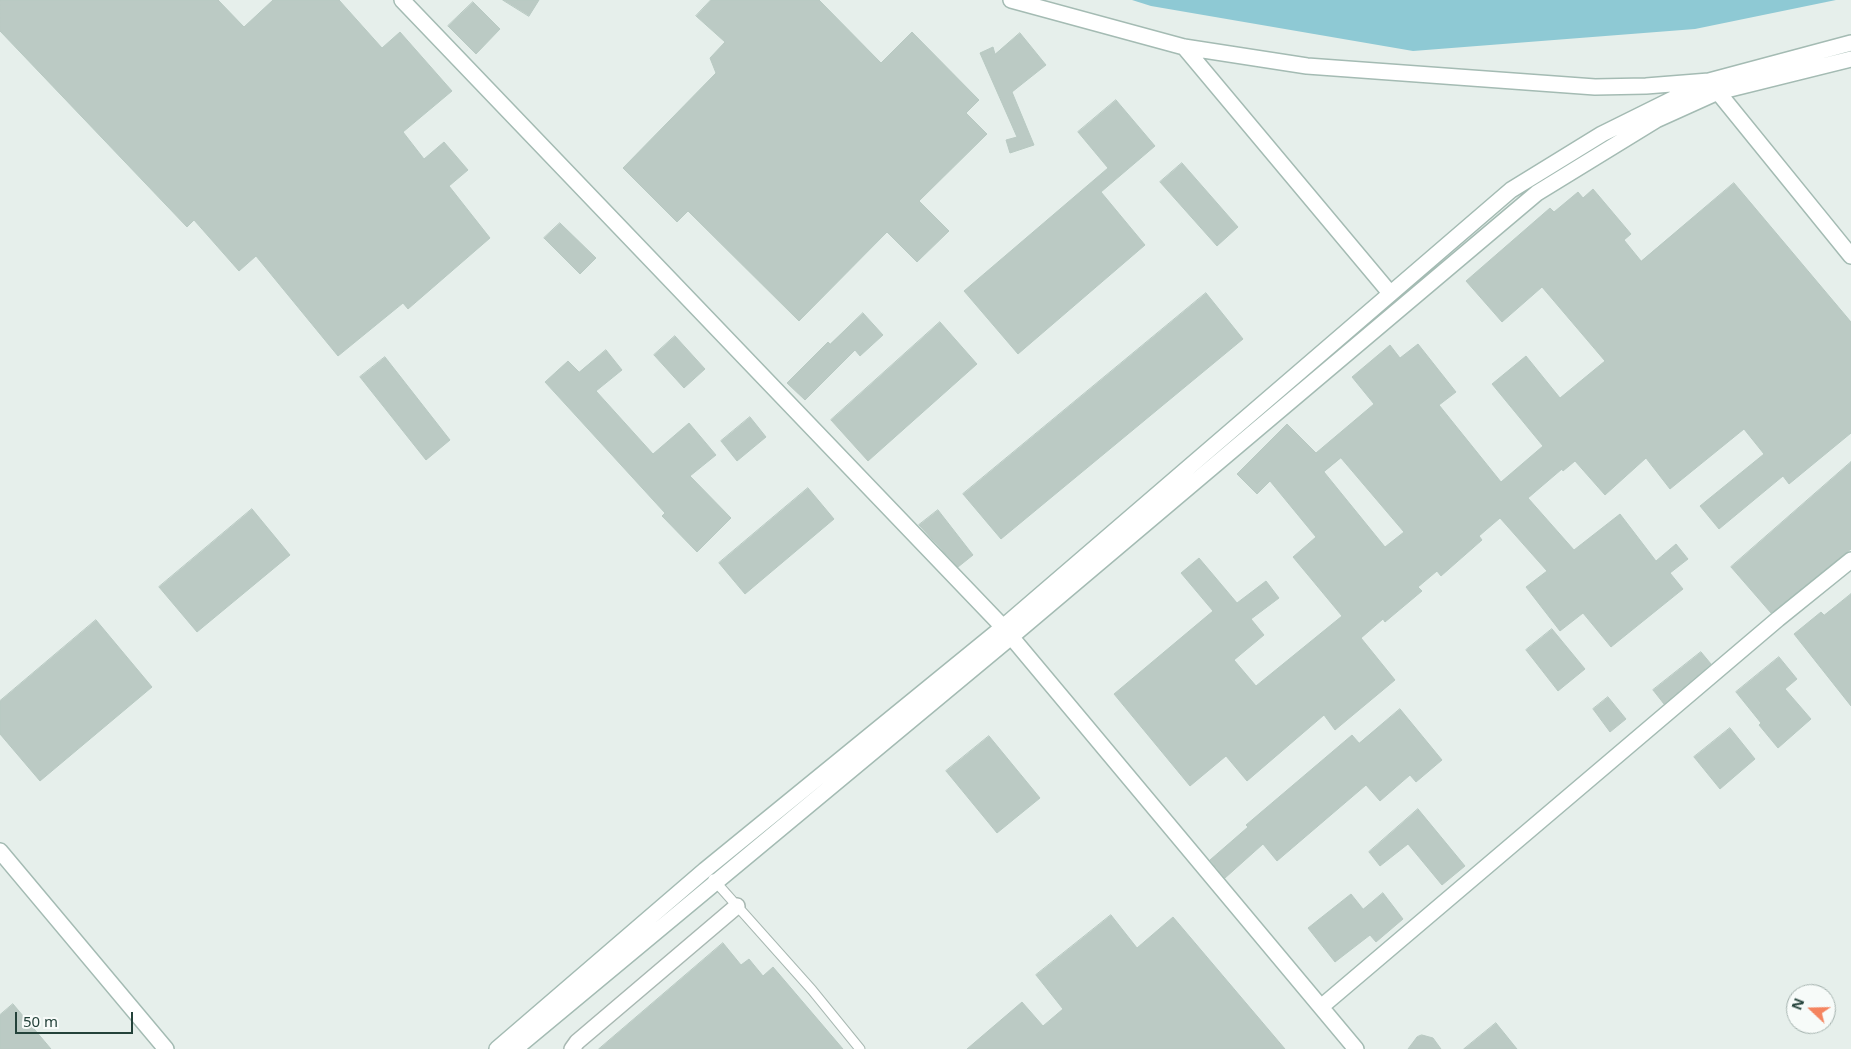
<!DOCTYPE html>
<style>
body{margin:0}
#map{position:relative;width:1851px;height:1049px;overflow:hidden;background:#e6efeb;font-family:"Noto Sans",sans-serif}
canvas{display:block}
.north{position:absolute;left:1786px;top:984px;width:50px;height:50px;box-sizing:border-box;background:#f7fbf9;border:1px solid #a3b1ad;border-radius:50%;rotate:291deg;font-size:14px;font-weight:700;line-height:20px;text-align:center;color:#24423a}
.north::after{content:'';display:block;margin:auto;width:18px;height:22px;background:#f4845f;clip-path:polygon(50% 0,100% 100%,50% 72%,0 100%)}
.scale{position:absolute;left:15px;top:1012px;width:118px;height:22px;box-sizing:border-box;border:2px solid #24423a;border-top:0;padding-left:6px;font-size:15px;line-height:18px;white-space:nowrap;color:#24423a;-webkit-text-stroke:4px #f7fbf9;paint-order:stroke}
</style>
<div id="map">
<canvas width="1851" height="1049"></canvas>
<div class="north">N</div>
<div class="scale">50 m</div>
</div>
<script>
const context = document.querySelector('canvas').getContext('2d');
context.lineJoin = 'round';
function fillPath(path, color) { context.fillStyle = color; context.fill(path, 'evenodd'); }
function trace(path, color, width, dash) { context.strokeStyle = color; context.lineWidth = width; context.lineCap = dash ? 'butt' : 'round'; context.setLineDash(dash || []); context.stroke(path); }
fillPath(new Path2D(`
 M1132 0H1836L1695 29 1413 51 1151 6Z`), '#8ec9d4');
const building = new Path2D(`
 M0 0H218L244 27 273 0H339L382 48 400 32 452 91 403 132 424 159 444 142 468 170 449 186 490 238 408 309 403 303 338 356 256 256 239 271 194 220 187 227 0 31Z
 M503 0H539L529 16Z
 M711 0H819L881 63 912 32 979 100 966 113 987 134 919 201 949 231 917 262 887 232 799 321 688 211 677 222 623 168 716 73 710 58 725 42 696 16Z
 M473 2 500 29 476 54 448 26Z
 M1020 33 1046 65 1012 92 1034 145 1010 153 1006 140 1017 137 980 53 993 47 995 54Z
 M1116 100 1155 146 1101 192 1145 245 1018 354 964 291 1108 168 1078 132Z
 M1182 163 1238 227 1217 246 1160 182Z
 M1734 183 1851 322V433L1789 484 1783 476 1719 529 1700 506 1764 454 1744 429 1670 489 1646 458 1605 495 1575 461 1563 471 1562 469 1528 498 1574 550 1620 514 1656 561 1676 544 1688 559 1670 573 1683 589 1611 647 1583 613 1560 631 1526 587 1547 571 1500 518 1479 536 1482 540 1441 576 1437 571 1418 587 1422 591 1385 622 1383 619 1361 638 1395 680 1335 730 1324 715 1247 781 1226 756 1190 786 1114 694 1213 611 1181 573 1199 558 1237 603 1266 581 1279 598 1251 619 1264 635 1234 660 1256 686 1342 616 1293 557 1316 537 1270 481 1257 494 1237 474 1287 424 1316 453 1374 404 1352 377 1390 345 1400 358 1418 344 1456 392 1439 405 1501 482 1543 446 1492 384 1526 356 1560 398 1605 361 1542 287 1502 322 1466 281 1550 208 1554 212 1578 192 1583 198 1593 189 1631 234 1624 240 1641 261ZM1341 458 1404 532 1385 547 1324 472Z
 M560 223 596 258 580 274 544 238Z
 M1206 293 1243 339 1001 539 963 494Z
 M863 313 883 335 860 356 855 350 805 400 787 383 828 342 830 344Z
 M940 322 977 364 868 461 831 420Z
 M675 336 705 369 684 388 654 355Z
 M606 350 622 370 596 391 653 454 689 423 716 455 690 476 731 518 697 552 662 516 665 513 545 382 568 361 579 372Z
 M385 357 450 440 426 460 360 377Z
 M750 417 766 437 737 461 721 441Z
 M1851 462V549L1771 613 1731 567Z
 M808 488 834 519 745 594 719 563Z
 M252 509 290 555 197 632 159 587Z
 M938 510 973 555 958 567 919 525Z
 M1851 594V706L1794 634 1821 612 1824 615Z
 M96 620 152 687 40 781 0 734V701Z
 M1552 629 1585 669 1558 691 1526 650Z
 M1701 652 1711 664 1664 704 1653 690Z
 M1779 657 1797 679 1785 689 1811 719 1778 748 1759 725 1761 723 1736 692Z
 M1608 697 1626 719 1610 732 1593 709Z
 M1400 709 1442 760 1416 782 1410 775 1380 801 1366 785 1277 861 1263 844 1225 878 1210 860 1248 827 1246 825 1352 735 1359 743Z
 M1730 728 1755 759 1720 789 1694 757Z
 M989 736 1040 798 997 833 946 771Z
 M1418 809 1465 866 1442 885 1408 844 1380 866 1369 852Z
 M1383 893 1403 919 1376 942 1370 935 1335 962 1308 928 1351 894 1363 909Z
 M1111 915 1137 948 1173 917 1285 1049H967L1022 1002 1043 1026 1063 1009 1036 975Z
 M723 943 741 965 749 959 763 976 773 967 843 1049H599Z
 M13 1004 51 1049H0V1015Z
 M1496 1023 1517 1049H1464Z
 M1422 1035 1433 1038 1441 1049H1408L1417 1037Z`);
fillPath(building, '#bbcac4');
trace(building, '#b8c9c2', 1);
const lane = new Path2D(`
 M713 879 812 990 860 1049`);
const street = new Path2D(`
 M572 1049 577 1042 737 906`);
const secondary = new Path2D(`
 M402 0 1003 627 1356 1049
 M1011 0 1184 47 1307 66 1595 87 1646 86 1709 81 1851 43
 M1184 47 1390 293
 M1713 86 1851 256
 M0 851 166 1049
 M1321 1007 1778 619 1851 560
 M497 1049 705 870 1003 627 1511 190 1602 134 1709 81
 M515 1049 1011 637 1537 193 1656 120 1718 92 1851 59`);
trace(lane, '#a8b8b2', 11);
trace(street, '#a8b8b2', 18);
trace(secondary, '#a4bbb3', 18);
trace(lane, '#fff', 9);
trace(street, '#fff', 15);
trace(secondary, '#fff', 15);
</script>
